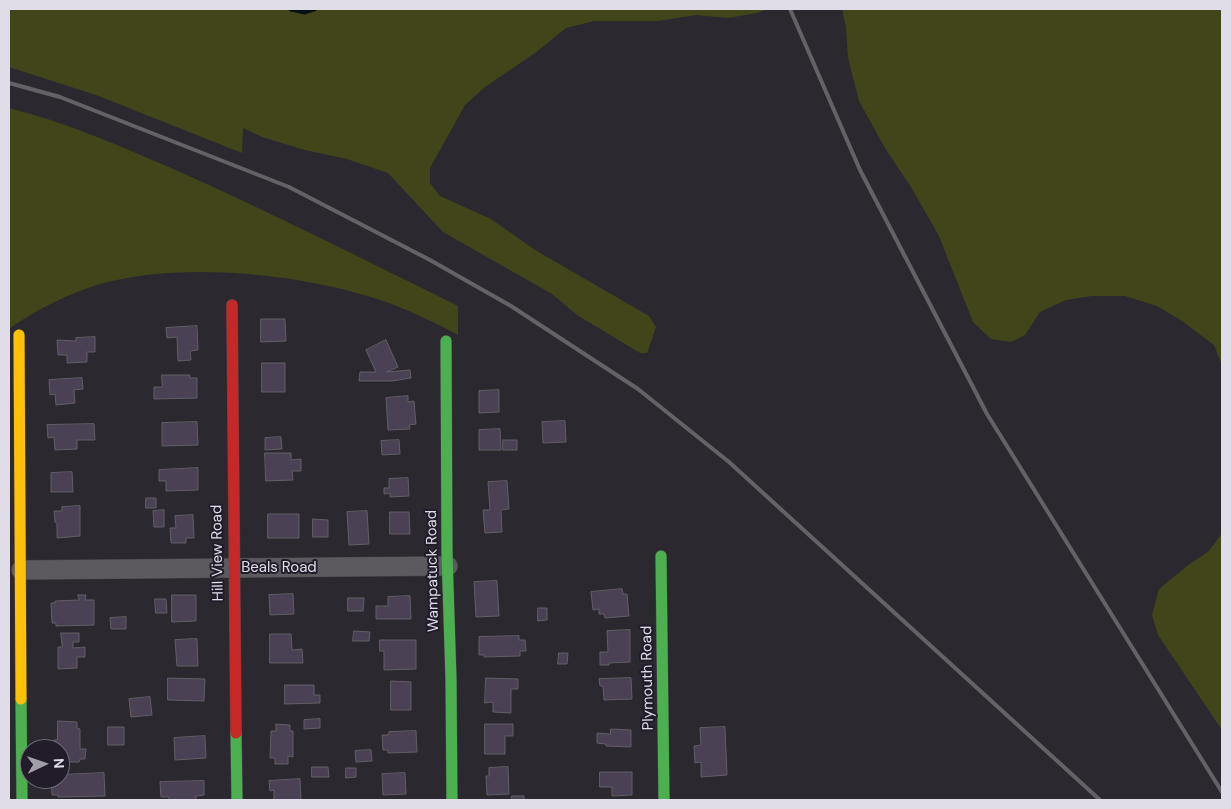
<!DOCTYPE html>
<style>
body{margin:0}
#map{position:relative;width:1231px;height:809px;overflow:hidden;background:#2c2830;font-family:"DM Sans",sans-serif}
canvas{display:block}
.frame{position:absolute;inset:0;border:10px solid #e1dde8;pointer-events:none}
.north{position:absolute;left:20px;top:739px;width:50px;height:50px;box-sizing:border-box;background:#211b2a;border:1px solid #6e6976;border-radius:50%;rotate:87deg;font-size:14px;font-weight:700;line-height:20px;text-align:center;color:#e1dde8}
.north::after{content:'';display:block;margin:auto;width:18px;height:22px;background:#a29ea8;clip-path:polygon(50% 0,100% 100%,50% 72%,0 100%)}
</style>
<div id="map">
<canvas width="1231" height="809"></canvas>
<div class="frame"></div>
<div class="north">N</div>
</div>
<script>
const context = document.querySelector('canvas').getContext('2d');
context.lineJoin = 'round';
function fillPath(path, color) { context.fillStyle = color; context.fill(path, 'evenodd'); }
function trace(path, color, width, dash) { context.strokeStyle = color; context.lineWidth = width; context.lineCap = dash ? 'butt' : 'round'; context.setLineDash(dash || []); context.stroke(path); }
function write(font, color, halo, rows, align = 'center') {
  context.font = font + ' "DM Sans",sans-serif'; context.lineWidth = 4; context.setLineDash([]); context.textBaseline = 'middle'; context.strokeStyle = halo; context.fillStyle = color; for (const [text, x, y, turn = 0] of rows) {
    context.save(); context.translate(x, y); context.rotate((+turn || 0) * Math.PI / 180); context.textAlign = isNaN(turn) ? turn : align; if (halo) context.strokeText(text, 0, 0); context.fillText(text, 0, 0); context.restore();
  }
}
fillPath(new Path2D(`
 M9 9H767L757 13 728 18 696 15 658 21H594L566 28 535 53 485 87 465 105 430 168V183L440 196 491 219 535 250 649 316 656 327 647 353H640L577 315 552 294 443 232 388 173 347 159 305 150 262 137 243 128 242 153 96 95 9 67Z
 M842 9H1222V365L1214 345 1182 321 1157 306 1125 296H1092L1066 300 1040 312 1025 335 1011 342 991 339 973 322 939 236 911 187 885 148 859 101 848 58 846 28Z
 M9 108C65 122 118 145 171 168 268 211 363 259 458 306V335C436 323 413 312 389 303 307 274 181 260 97 285 65 295 36 310 9 329Z
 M1222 533V730L1158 635 1152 615 1159 589 1187 566 1209 551Z`), '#42451a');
trace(new Path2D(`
 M291 9 305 12 314 9`), '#051115', 5);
const building = new Path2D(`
 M261 319H285L286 341 261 342Z
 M197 326 198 350 190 351 191 360 178 361 177 337 167 338 166 328Z
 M95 337V352H87V362L67 363V355H58L57 340 76 341V338Z
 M386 340 398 367 386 372 410 370 411 378 392 381H359L360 372H376L366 350Z
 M262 363H285V392H262Z
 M162 375H190V378H197V398L154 399V387H162Z
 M82 378 83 389 74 390 75 403 56 405 55 394 50 395 49 380Z
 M499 390V412L479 413V391Z
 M408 396V402L414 401 416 424 409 425 410 429 388 430 386 398Z
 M565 421 566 442 543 443 542 422Z
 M197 422 198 445 162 446V423Z
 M94 424 95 440H77V449L55 450 54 437 48 438 47 425Z
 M500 429 501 450H479V430Z
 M281 437 282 449 265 450V438Z
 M399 440 400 454 382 455 381 441Z
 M503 440H517V450H503Z
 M265 453H291V460L301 459V471H292L293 480 266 481Z
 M198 468V490L166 491V481H159V470Z
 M72 472 73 492H51V473Z
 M408 478 409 496 390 497V493L384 494V488H389V479Z
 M507 481 509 509 501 510 502 532 485 533 483 510H490L488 482Z
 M146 498H156V508H146Z
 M80 506V536L57 538V523L55 522 54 511H62V507Z
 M164 510V527H154L153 511Z
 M367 511 369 544 349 545 347 512Z
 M390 512H409L410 534H390Z
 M268 514H299V538H268Z
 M193 515 194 538H186V543H171L170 528H176L175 516Z
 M313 519 328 520V537H313Z
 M497 581 499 616 476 617 474 582Z
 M622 589 623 594H627L629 616 605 618 604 614H599V609L593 610 591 592Z
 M293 594 294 614 270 615 269 595Z
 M78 595H86L85 600H94V625L56 626V623H52L51 603H55V601L79 600Z
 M172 595H196V621L172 622Z
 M410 596 411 619H376V606H388V597Z
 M348 598H364L363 611H348Z
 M155 599H166L167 613H156Z
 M538 608H547V620L538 621Z
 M126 617V629H111L110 618Z
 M630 630V662L609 663V665H600V652H608L607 631Z
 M354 631 370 632 369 641H353Z
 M61 633H79V642H73V648L85 647V657H77V668L58 669V647H62Z
 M270 634H291L292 650 302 649 303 663H270Z
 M519 636V640H525L526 651H520V656L484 657 485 655H479V637Z
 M197 639 198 666H177L175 640Z
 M380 640H416V669L384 670V651H380Z
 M559 653H568L567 664H558Z
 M168 678 205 679 204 701 168 700Z
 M486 678 518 679V689H511V713L493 712V702L485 703Z
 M631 678 632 699 604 700 603 686H600L599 679Z
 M391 681 411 682V710H391Z
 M285 685H314V695H320V703L285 704Z
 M150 697 152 715 131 717 129 699Z
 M320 719V728L304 729V720Z
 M58 721 77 722V728L80 729V749H86L85 759H80L79 762H60V749H54V740H57Z
 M276 724 290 725V731H293V757L288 756V764H275V758H270L271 731H276Z
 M485 724H513V736H505V754H485Z
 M108 727H124V745H108Z
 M725 727 727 775 701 777V762L695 763 694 746 701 745 700 728Z
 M611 729 631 730V747L606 746V744L597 743V733L610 734Z
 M416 731 417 752 388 753V750H383L382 735H388L389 732Z
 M205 736 206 758 175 760 174 738Z
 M371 750 372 761 356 762 355 751Z
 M312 767H328L329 777H312Z
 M508 767 509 794 487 795 486 776H489V768Z
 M346 768H356V777L346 778Z
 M600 772H632V795L612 796V787H600Z
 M104 773 105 796 58 797V795H52L51 779H60V775Z
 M405 773 406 794 383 795 382 774Z
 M300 779 301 800H274V790L270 791 269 781Z
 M204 781V795L196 796V800H169V797H161L160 782Z
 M512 796H524V800H512Z`);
fillPath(building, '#4a4254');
trace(building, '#625e66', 1);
const street = new Path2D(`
 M21 570 448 566`);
const fast = new Path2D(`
 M446 341 447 554 451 679 452 800
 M661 556 664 800
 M21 699 22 800
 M236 733 237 800`);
const slow = new Path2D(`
 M19 335 21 699`);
const jam = new Path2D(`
 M232 305 236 733`);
trace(street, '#46434a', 20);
trace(fast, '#46434a', 12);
trace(slow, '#46434a', 12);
trace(jam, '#46434a', 12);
trace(street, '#5c595f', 19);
trace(fast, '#4caf50', 11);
trace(slow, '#ffc107', 11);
trace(jam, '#c62828', 11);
trace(new Path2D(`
 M790 9 860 170 987 414 1222 792
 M9 83 60 97 289 187 430 260 511 306 638 389 729 462 1100 800`), '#646267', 4);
write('15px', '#e1dde8', '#211b2a', [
 ["Hill View Road",218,553,-91],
 ["Beals Road",279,568],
 ["Wampatuck Road",433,571,-91],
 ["Plymouth Road",648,678,-91]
]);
</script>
